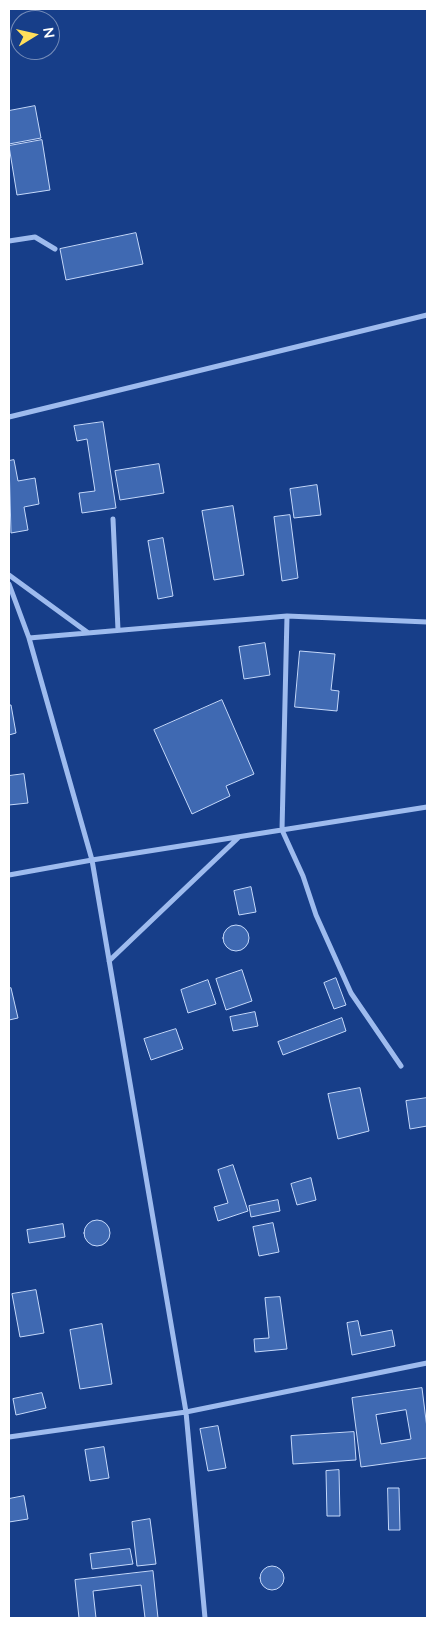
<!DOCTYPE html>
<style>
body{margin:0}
#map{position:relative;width:436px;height:1627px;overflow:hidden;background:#173e89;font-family:Lato,sans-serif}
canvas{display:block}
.frame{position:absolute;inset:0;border:10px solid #fff;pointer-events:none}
.north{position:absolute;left:10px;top:10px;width:50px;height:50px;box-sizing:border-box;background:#173e89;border:1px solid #748bb8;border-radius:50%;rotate:81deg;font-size:14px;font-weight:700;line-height:20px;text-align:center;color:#fff}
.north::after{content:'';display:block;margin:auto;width:18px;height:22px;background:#ffde5b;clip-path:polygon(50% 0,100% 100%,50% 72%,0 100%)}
</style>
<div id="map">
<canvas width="436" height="1627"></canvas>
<div class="frame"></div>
<div class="north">N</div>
</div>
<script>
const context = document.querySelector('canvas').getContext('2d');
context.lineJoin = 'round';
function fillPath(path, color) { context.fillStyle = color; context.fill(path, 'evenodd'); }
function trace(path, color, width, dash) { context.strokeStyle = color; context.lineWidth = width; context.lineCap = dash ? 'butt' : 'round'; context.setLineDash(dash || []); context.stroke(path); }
const building = new Path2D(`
 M35 106 41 138 9 144V111Z
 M42 140 50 190 17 195 9 146Z
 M136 233 143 264 66 280 60 249Z
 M103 422 116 508 82 513 79 493 95 491 87 439 77 441 74 426Z
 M14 460 18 481 35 478 39 504 24 507 28 530 11 533 9 461Z
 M159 464 164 493 120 500 115 471Z
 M317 485 321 515 294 518 290 489Z
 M233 506 244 575 214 580 202 511Z
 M290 515 298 578 282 581 274 517Z
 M163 538 173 596 158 599 148 541Z
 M265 643 270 675 244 679 239 647Z
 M300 651 335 654 331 690 339 691 337 711 295 707Z
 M222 700 254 774 226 786 230 796 192 814 154 730Z
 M9 705H11L16 733 9 735Z
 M24 774 28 803 9 805V776Z
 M251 887 256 912 239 915 234 891Z
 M223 938a13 13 0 1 1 26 0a13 13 0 1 1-26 0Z
 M242 970 252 1001 226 1010 216 979Z
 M336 978 346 1005 334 1009 324 983Z
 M208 980 216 1004 188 1013 181 990Z
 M11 988 18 1018 9 1020V989Z
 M255 1012 258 1026 233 1031 230 1017Z
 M342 1018 346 1031 283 1055 278 1042Z
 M176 1029 183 1049 151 1060 144 1039Z
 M360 1088 369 1131 338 1139 328 1094Z
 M427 1098V1126L410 1129 406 1101Z
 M233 1165 248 1211 218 1221 214 1207 228 1203 218 1170Z
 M311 1178 316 1200 297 1205 291 1184Z
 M278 1200 280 1211 251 1217 249 1206Z
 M84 1233a13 13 0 1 1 26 0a13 13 0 1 1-26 0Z
 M273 1223 279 1252 259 1256 253 1227Z
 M63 1224 65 1237 29 1243 27 1230Z
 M36 1290 44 1333 20 1337 12 1294Z
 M280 1297 287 1349 255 1352 254 1339 269 1338 265 1298Z
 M358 1321 361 1336 392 1330 395 1346 352 1355 347 1323Z
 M102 1324 112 1384 80 1389 70 1330Z
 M422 1388 427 1428V1458L361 1467 352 1398ZM406 1410 411 1439 381 1444 376 1415Z
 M42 1393 46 1408 16 1415 13 1399Z
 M218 1426 226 1468 208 1471 200 1429Z
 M354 1432 356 1460 293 1464 291 1436Z
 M104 1447 109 1478 90 1481 85 1450Z
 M339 1470 340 1516H327L326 1471Z
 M388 1488H399L400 1530H389Z
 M24 1496 28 1519 9 1522V1499Z
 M150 1519 156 1564 137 1566 132 1522Z
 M130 1549 133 1564 92 1569 90 1554Z
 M260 1578a12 12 0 1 1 24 0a12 12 0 1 1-24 0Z
 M153 1571 158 1618H145L141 1585 93 1591 96 1618H79L75 1580Z`);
fillPath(building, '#3f69b2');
trace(building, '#c4d8fa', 1);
trace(new Path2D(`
 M9 241 35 237 55 249
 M9 417 427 315
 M113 519 118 630
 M9 575 87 632
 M9 584 29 638 92 860 186 1412 205 1618
 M287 616 282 830 303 876 316 915 351 993 401 1066
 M29 638 287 616 427 622
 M9 875 92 860 427 807
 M109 961 239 837
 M9 1437 186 1412 427 1363`), '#9ebbee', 5);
</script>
